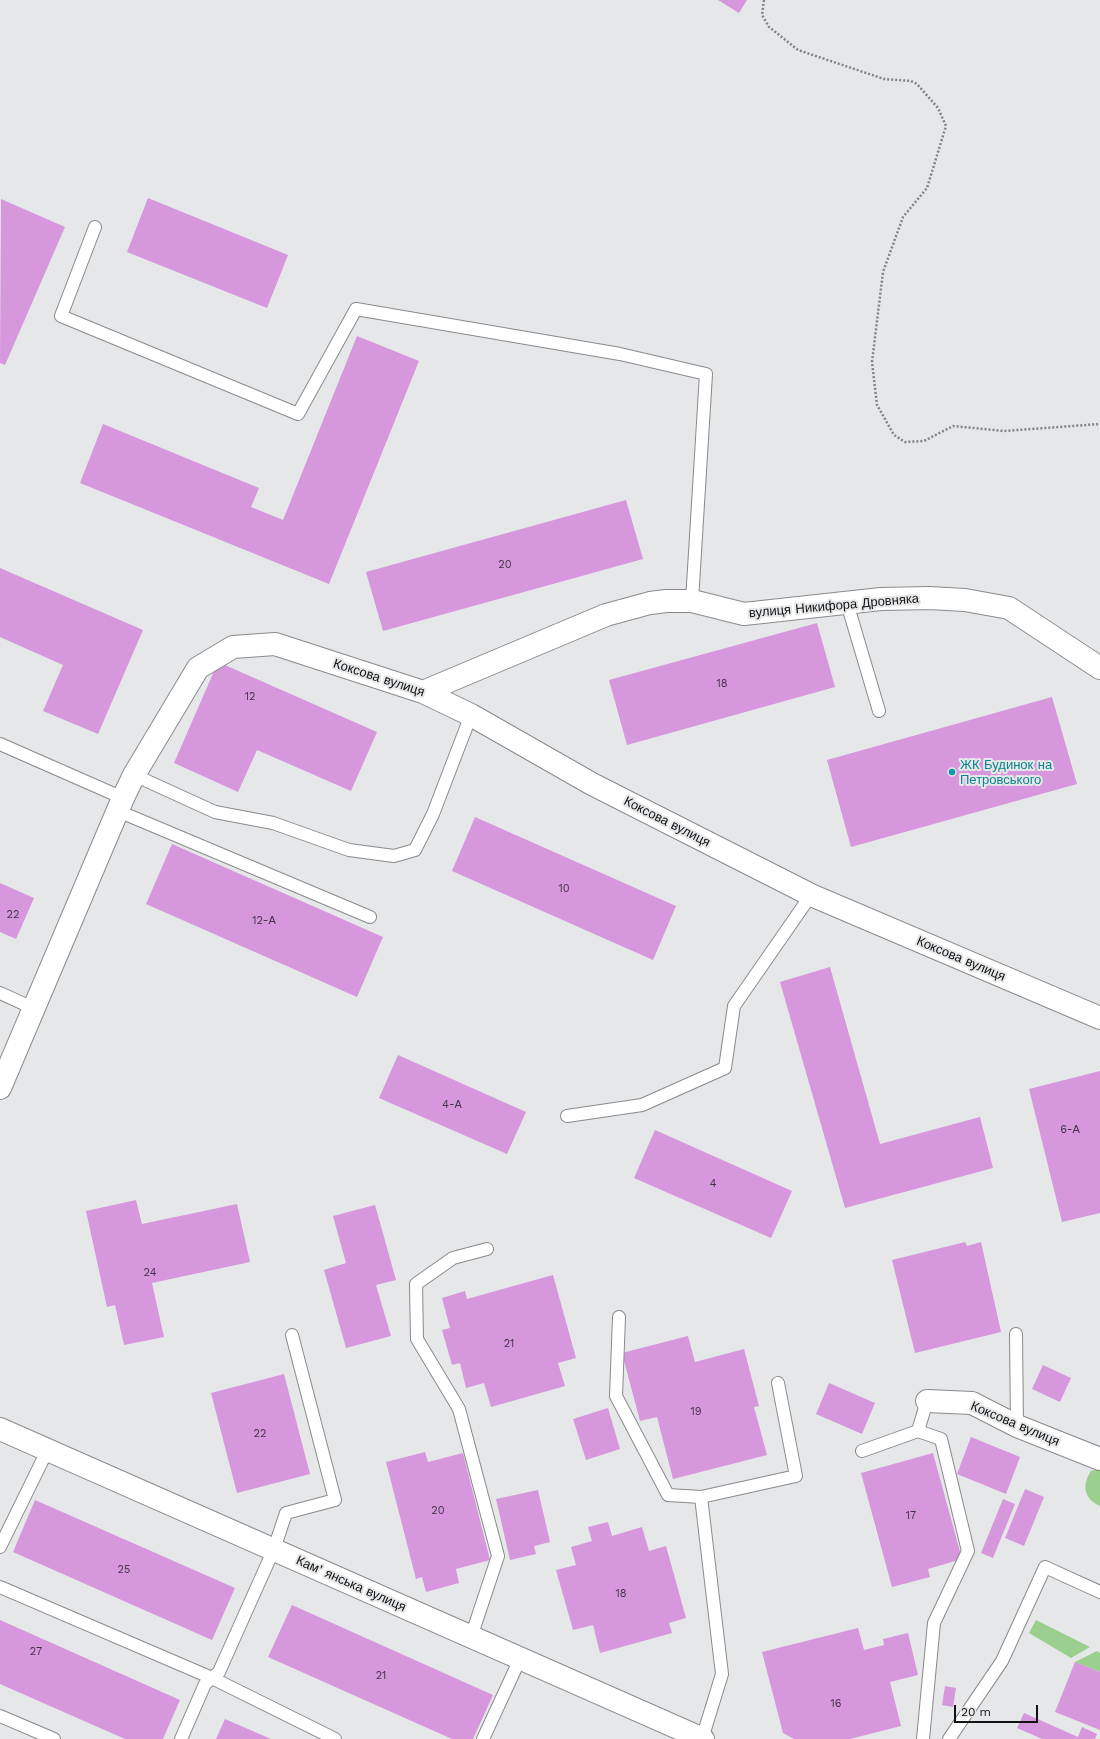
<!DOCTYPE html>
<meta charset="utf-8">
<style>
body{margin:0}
#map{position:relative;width:1100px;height:1739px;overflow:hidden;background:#e6e7e9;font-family:"Work Sans",sans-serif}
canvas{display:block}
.scale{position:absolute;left:954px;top:1705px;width:84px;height:18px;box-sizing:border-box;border:2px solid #111212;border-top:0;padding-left:5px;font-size:12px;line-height:14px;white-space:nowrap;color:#111212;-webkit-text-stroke:3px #e6e7e9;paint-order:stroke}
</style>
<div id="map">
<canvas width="1100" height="1739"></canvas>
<div class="scale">20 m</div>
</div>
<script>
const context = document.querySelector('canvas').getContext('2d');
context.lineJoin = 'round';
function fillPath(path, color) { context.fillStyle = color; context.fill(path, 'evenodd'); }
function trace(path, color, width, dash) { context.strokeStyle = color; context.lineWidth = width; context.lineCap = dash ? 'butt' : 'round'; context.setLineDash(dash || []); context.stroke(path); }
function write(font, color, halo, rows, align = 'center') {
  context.font = font + ' "Work Sans",sans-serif'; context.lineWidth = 4; context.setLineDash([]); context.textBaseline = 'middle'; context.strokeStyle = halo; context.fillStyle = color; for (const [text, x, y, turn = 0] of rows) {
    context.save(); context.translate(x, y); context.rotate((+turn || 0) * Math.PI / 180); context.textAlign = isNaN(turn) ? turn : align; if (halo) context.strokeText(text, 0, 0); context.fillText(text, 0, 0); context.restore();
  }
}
fillPath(new Path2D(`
 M1100 1469V1506C1083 1498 1082 1485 1091 1471Z
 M1036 1620 1090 1647 1071 1658 1029 1633Z
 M1097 1651 1100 1653V1672L1075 1662Z`), '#9acf8e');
fillPath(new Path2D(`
 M718 0H747L739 13Z
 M148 198 288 255 267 308 127 252Z
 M1 199 65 227 5 365 0 363Z
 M357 336 419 361 329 584 80 483 103 424 259 488 251 507 283 520Z
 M626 500 643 559 383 631 366 572Z
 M0 568 143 630 98 734 43 711 63 665 0 637Z
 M817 623 835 687 627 745 609 680Z
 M218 662 377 732 351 791 257 750 238 792 174 763Z
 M1052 697 1077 784 851 847 827 760Z
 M475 817 676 906 653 960 452 871Z
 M172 844 383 937 357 997 146 904Z
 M0 883 34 898 16 939 0 932Z
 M830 967 880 1144 980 1117 993 1168 845 1208 780 982Z
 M398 1055 526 1112 507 1154 379 1098Z
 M1100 1071V1213L1062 1222 1029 1089Z
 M655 1130 792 1191 771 1238 634 1178Z
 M136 1200 142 1224 237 1204 250 1262 152 1283 164 1337 124 1345 115 1305 107 1307 86 1211Z
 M375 1205 396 1280 376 1285 391 1336 346 1348 324 1270 346 1263 333 1216Z
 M965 1242 967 1246 981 1242 1001 1332 915 1353 892 1260Z
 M553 1275 576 1358 558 1363 565 1386 491 1407 484 1383 466 1388 460 1363 452 1365 442 1330 450 1328 442 1298 465 1291 467 1299Z
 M688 1336 695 1362 744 1349 759 1406 754 1407 767 1455 673 1479 657 1417 640 1421 622 1353Z
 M1043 1365 1071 1378 1060 1402 1032 1389Z
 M284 1374 310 1474 237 1493 211 1393Z
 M829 1383 875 1403 862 1434 816 1414Z
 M608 1408 620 1449 586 1460 573 1419Z
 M971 1437 1020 1457 1006 1494 957 1474Z
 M425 1452 428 1462 463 1453 490 1560 456 1569 459 1583 426 1592 422 1577 416 1579 386 1462Z
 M933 1453 962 1559 928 1569 930 1577 892 1587 861 1473Z
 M1025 1489 1044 1497 1024 1546 1005 1538Z
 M538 1490 550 1542 534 1546 536 1554 510 1560 496 1499Z
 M1003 1499 1015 1504 993 1558 981 1553Z
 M35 1500 235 1588 212 1640 13 1552Z
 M608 1522 612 1536 642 1527 649 1551 666 1546 686 1618 669 1623 672 1633 600 1653 593 1625 573 1630 556 1570 576 1565 571 1547 592 1541 588 1527Z
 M292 1605 493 1695 473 1739H452L268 1657Z
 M0 1620 180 1700 163 1739H125L0 1684Z
 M858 1628 864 1650 884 1645 883 1639 908 1633 918 1675 890 1682 901 1726 850 1739H794L783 1733 762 1652Z
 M1075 1662 1100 1672V1730L1055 1712Z
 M945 1686 956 1688 953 1707 942 1705Z
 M1024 1713 1078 1737 1082 1727 1097 1734 1095 1739H1042L1017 1728Z
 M225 1719 271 1739H216Z`), '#d697dd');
const service = new Path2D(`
 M95 227 61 316 298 414 356 309 620 354 706 374 692 601
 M847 603 879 711
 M0 744 123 798
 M134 775 215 812 273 823 349 850 394 856 415 850 433 814 471 715
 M118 811 370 917
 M0 993 33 1008
 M567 1116 642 1105 725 1068 734 1006 811 895
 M619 1317 616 1396 668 1495 701 1497
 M1016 1334 1017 1426
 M918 1431 941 1439 968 1551 934 1623 923 1739
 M862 1451 918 1431 927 1401
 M0 1547 48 1449
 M0 1587 212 1678 335 1739
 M471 1637 498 1556 459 1409 417 1339 416 1284 453 1258 487 1249
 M0 1716 54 1739
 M181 1739 205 1684 219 1672 274 1549 286 1513 335 1500 292 1335
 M483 1739 520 1659
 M702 1739 722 1674 701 1497 796 1476 778 1383
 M949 1739 1002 1661 1045 1567 1100 1592`);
const minor = new Path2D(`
 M423 692 606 615 650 603 666 601H692L744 614 881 599 929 598 965 600 1009 608 1100 668
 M0 1088 123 798 134 775 198 668 233 647 275 644 423 692 471 715 592 784 811 895 1100 1018
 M927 1401 972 1403 1017 1426 1100 1459
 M0 1429 703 1739`);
trace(service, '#888a8c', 14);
trace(minor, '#888a8c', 24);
trace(new Path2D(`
 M764 0 762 15 769 27 798 50 884 79 911 81 917 84 938 108 946 126 927 188 903 217 883 272 872 362 877 405 894 435 905 442 924 441 953 426 1004 431 1100 424`), '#828384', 2.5, [2, 2]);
trace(service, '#fff', 12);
trace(minor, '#fff', 22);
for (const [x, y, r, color] of [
 [952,772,4,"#0f9aa8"]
]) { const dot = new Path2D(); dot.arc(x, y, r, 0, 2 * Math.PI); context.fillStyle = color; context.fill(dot); trace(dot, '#e6e7e9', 1.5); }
write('11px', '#423345', null, [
 ["20",505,565],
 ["18",722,684],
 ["12",250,697],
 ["10",564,889],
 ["22",13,915],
 ["12-А",264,921],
 ["4-А",452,1105],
 ["6-А",1070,1130],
 ["4",713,1184],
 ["24",150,1273],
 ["21",509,1344],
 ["19",696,1412],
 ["22",260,1434],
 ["20",438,1511],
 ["17",911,1516],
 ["25",124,1570],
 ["18",621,1594],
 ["27",36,1652],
 ["21",381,1676],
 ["16",836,1704]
]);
write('13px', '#111212', '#e6e7e9', [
 ["вулиця Никифора Дровняка",834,606,-5],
 ["Коксова вулиця",379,678,18],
 ["Коксова вулиця",667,822,27],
 ["Коксова вулиця",961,959,23],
 ["Коксова вулиця",1015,1424,23],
 ["Камʼянська вулиця",351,1584,24]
]);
write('13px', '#0d838f', '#e6e7e9', [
 ["ЖК Будинок на",960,765],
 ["Петровського",960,780]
], 'left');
</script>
